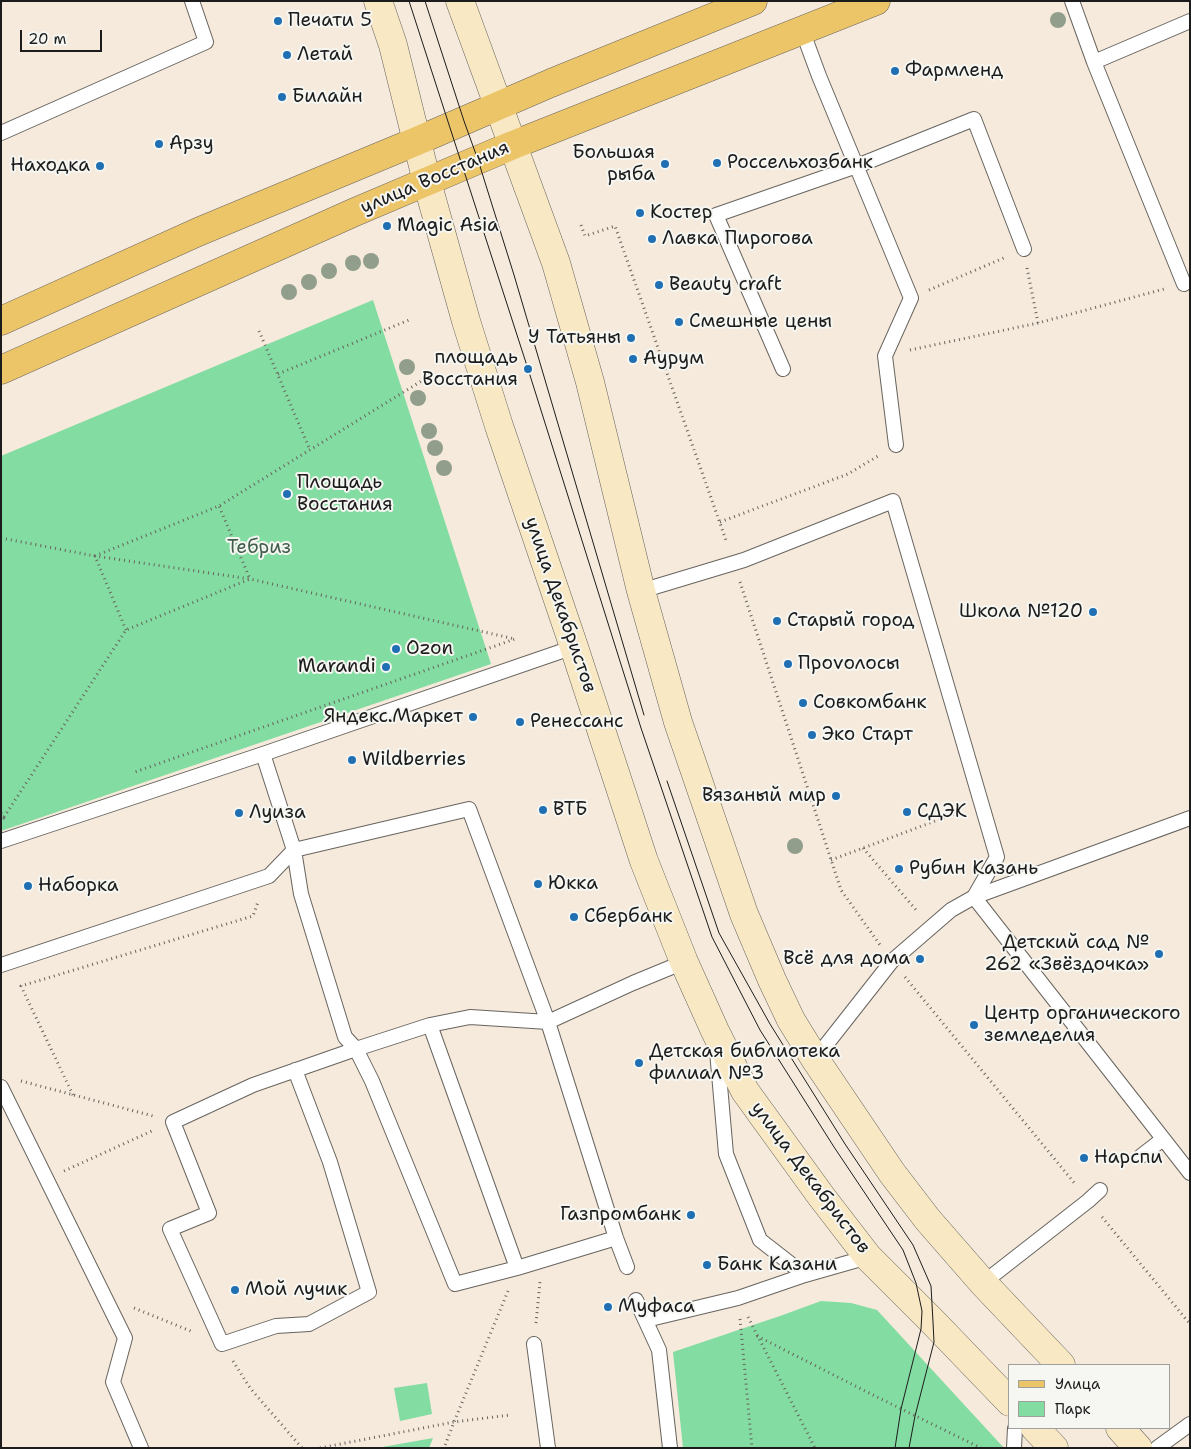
<!DOCTYPE html>
<meta charset="utf-8">
<style>
body{margin:0}
#map{position:relative;width:1191px;height:1449px;overflow:hidden;background:#f5eadb;font-family:"Shantell Sans",sans-serif}
canvas{display:block}
.frame{position:absolute;inset:0;border:2px solid #1c1c1c;pointer-events:none}
.legend{position:absolute;left:1008px;top:1364px;width:162px;height:65px;box-sizing:border-box;background:#f6f6f2;border:1px solid #9f9f9c;margin:0;padding:6px 9px;list-style:none;font-size:15px;color:#1c1c1c}
.legend li{display:flex;align-items:center;gap:10px;height:25px}
.legend b{width:25px;border:1px solid #9f9f9c}
.scale{position:absolute;left:20px;top:30px;width:82px;height:22px;box-sizing:border-box;border:2px solid #1c1c1c;border-top:0;padding-left:6px;font-size:15px;line-height:18px;white-space:nowrap;color:#1c1c1c;-webkit-text-stroke:4px #f6f6f2;paint-order:stroke}
</style>
<div id="map">
<canvas width="1191" height="1449"></canvas>
<div class="frame"></div>
<ul class="legend">
<li><b style="height:6px;background:#edc569"></b>Улица</li>
<li><b style="height:14px;background:#83dca1"></b>Парк</li>
</ul>
<div class="scale">20 m</div>
</div>
<script>
const context = document.querySelector('canvas').getContext('2d');
context.lineJoin = 'round';
function fillPath(path, color) { context.fillStyle = color; context.fill(path, 'evenodd'); }
function trace(path, color, width, dash) { context.strokeStyle = color; context.lineWidth = width; context.lineCap = dash ? 'butt' : 'round'; context.setLineDash(dash || []); context.stroke(path); }
function write(font, color, halo, rows, align = 'center') {
  context.font = font + ' "Shantell Sans",sans-serif'; context.lineWidth = 4; context.setLineDash([]); context.textBaseline = 'middle'; context.strokeStyle = halo; context.fillStyle = color; for (const [text, x, y, turn = 0] of rows) {
    context.save(); context.translate(x, y); context.rotate((+turn || 0) * Math.PI / 180); context.textAlign = isNaN(turn) ? turn : align; if (halo) context.strokeText(text, 0, 0); context.fillText(text, 0, 0); context.restore();
  }
}
fillPath(new Path2D(`
 M373 300 491 664 1 831V456Z
 M821 1301 851 1303 877 1310 1004 1448H683L673 1352 780 1316Z
 M427 1383 432 1414 400 1421 394 1388Z
 M433 1438 429 1448H377Z`), '#83dca1');
const lane = new Path2D(`
 M1072 1 1094 62 1184 284
 M802 30 819 76 911 298 885 356 896 445
 M1094 62 1190 21
 M1 133 206 42 192 1
 M783 369 716 215 857 166 974 119 1024 249
 M641 591 744 560 893 501 997 857 974 897 1190 1173
 M263 754 294 850 301 894 345 1037 356 1049 430 1025 470 1017 548 1022 633 983 684 962
 M1 841 263 754 574 647
 M1 965 269 876 294 850 469 809 548 1022 616 1238 627 1267
 M430 1025 517 1268 616 1238
 M717 1051 726 1154 760 1240 805 1275
 M815 1059 892 961 951 910 974 897 1190 818
 M295 1070 330 1162 369 1292 309 1324 276 1326 222 1344 170 1229 209 1213 173 1122 253 1085 356 1049 372 1081 455 1284 517 1268
 M1 1087 125 1338 113 1382 141 1448
 M1141 1156 1163 1139
 M983 1283 1088 1201 1100 1190
 M636 1300 659 1350 670 1448
 M646 1320 738 1298 805 1275 868 1257
 M534 1344 548 1448
 M1014 1448 1015 1428
 M1157 1448 1190 1424`);
const secondary = new Path2D(`
 M378 1 393 45 427 182 466 321 499 426 574 647 644 861 684 962 715 1031 745 1091 821 1196 868 1257 933 1322 1010 1402
 M460 1 556 263 590 382 641 591 678 722 744 914 772 980 791 1020 815 1059 892 1173 928 1220 983 1283 1061 1365
 M1035 1428 1054 1448
 M1120 1428 1138 1448`);
const primary = new Path2D(`
 M1 321 198 232 417 141 551 83 753 1
 M1 370 355 212 513 145 876 1`);
trace(lane, '#68645f', 16);
trace(secondary, '#68645f', 29);
trace(primary, '#68645f', 29);
trace(new Path2D(`
 M581 225 585 236 615 226 727 543
 M1027 268 1038 323
 M929 290 1006 257
 M259 331 310 450
 M910 350 1038 323 1164 289
 M278 374 409 320
 M720 522 848 474 878 456
 M1 538 95 556 250 579 515 639 132 773
 M740 582 841 890 880 945
 M126 630 95 556 219 506 428 377
 M1 813 4 818 5 817
 M4 817 126 630 250 579 219 506
 M863 848 917 911
 M831 860 962 811
 M905 977 1076 1185
 M21 1081 153 1116
 M73 1095 21 986 253 916 258 902
 M64 1171 154 1130
 M1102 1217 1190 1324
 M508 1291 454 1422 510 1415
 M134 1308 193 1332
 M748 1317 815 1448
 M740 1319 752 1448
 M536 1323 540 1282
 M757 1336 879 1398 981 1448
 M233 1361 250 1388 302 1448
 M320 1448 454 1422 444 1448`), '#68645f', 3, [1, 4]);
trace(lane, '#fff', 14);
trace(secondary, '#f8e8c3', 28);
trace(primary, '#edc569', 28);
trace(new Path2D(`
 M409 1 528 369 641 728 712 937 760 1030 834 1147 903 1250 916 1283 922 1311 921 1329 901 1409 895 1448
 M425 1 464 121 478 160 514 275 644 715
 M667 781 719 933 770 1024 845 1144 913 1245 931 1286 933 1322 934 1342 915 1416 909 1448`), '#1c1c1c', 1);
context.fillStyle = '#919e8c';
for (const [x, y] of [
 [1058,20],
 [371,261],
 [353,263],
 [329,271],
 [309,282],
 [289,292],
 [407,367],
 [418,398],
 [429,431],
 [435,448],
 [444,468],
 [795,846]
]) { context.beginPath(); context.arc(x, y, 8, 0, 2 * Math.PI); context.fill(); }
for (const [x, y, r, color] of [
 [278,21,5,"#1f6fb2"],
 [287,55,5,"#1f6fb2"],
 [895,71,5,"#1f6fb2"],
 [282,97,5,"#1f6fb2"],
 [159,144,5,"#1f6fb2"],
 [717,163,5,"#1f6fb2"],
 [665,164,5,"#1f6fb2"],
 [100,166,5,"#1f6fb2"],
 [640,213,5,"#1f6fb2"],
 [387,226,5,"#1f6fb2"],
 [652,239,5,"#1f6fb2"],
 [659,285,5,"#1f6fb2"],
 [679,322,5,"#1f6fb2"],
 [631,338,5,"#1f6fb2"],
 [633,359,5,"#1f6fb2"],
 [528,369,5,"#1f6fb2"],
 [287,494,5,"#1f6fb2"],
 [1093,612,5,"#1f6fb2"],
 [777,621,5,"#1f6fb2"],
 [396,649,5,"#1f6fb2"],
 [788,664,5,"#1f6fb2"],
 [386,667,5,"#1f6fb2"],
 [803,703,5,"#1f6fb2"],
 [473,717,5,"#1f6fb2"],
 [520,722,5,"#1f6fb2"],
 [812,735,5,"#1f6fb2"],
 [352,760,5,"#1f6fb2"],
 [836,796,5,"#1f6fb2"],
 [543,810,5,"#1f6fb2"],
 [907,812,5,"#1f6fb2"],
 [239,813,5,"#1f6fb2"],
 [899,869,5,"#1f6fb2"],
 [538,884,5,"#1f6fb2"],
 [28,886,5,"#1f6fb2"],
 [574,917,5,"#1f6fb2"],
 [1159,954,5,"#1f6fb2"],
 [920,959,5,"#1f6fb2"],
 [974,1025,5,"#1f6fb2"],
 [639,1063,5,"#1f6fb2"],
 [1084,1158,5,"#1f6fb2"],
 [691,1215,5,"#1f6fb2"],
 [707,1265,5,"#1f6fb2"],
 [235,1290,5,"#1f6fb2"],
 [608,1307,5,"#1f6fb2"]
]) { const dot = new Path2D(); dot.arc(x, y, r, 0, 2 * Math.PI); context.fillStyle = color; context.fill(dot); trace(dot, '#f6f6f2', 2); }
write('19px', '#1c1c1c', '#f6f6f2', [
 ["Печати 5",288,21],
 ["Летай",297,55],
 ["Фармленд",905,71],
 ["Билайн",292,97],
 ["Арзу",169,144],
 ["Большая",655,153,"right"],
 ["рыба",655,175,"right"],
 ["Россельхозбанк",727,163],
 ["Находка",90,166,"right"],
 ["Костер",650,213],
 ["Magic Asia",397,226],
 ["Лавка Пирогова",662,239],
 ["Beauty craft",669,285],
 ["Смешные цены",689,322],
 ["У Татьяны",621,338,"right"],
 ["площадь",518,358,"right"],
 ["Восстания",518,380,"right"],
 ["Аурум",643,359],
 ["Площадь",297,483],
 ["Восстания",297,505],
 ["Школа №120",1083,612,"right"],
 ["Старый город",787,621],
 ["Ozon",406,649],
 ["Проvолосы",798,664],
 ["Marandi",376,667,"right"],
 ["Совкомбанк",813,703],
 ["Яндекс.Маркет",463,717,"right"],
 ["Ренессанс",530,722],
 ["Эко Старт",822,735],
 ["Wildberries",362,760],
 ["Вязаный мир",826,796,"right"],
 ["ВТБ",553,810],
 ["СДЭК",917,812],
 ["Луиза",249,813],
 ["Рубин Казань",909,869],
 ["Юкка",548,884],
 ["Наборка",38,886],
 ["Сбербанк",584,917],
 ["Детский сад №",1149,943,"right"],
 ["262 «Звёздочка»",1149,965,"right"],
 ["Всё для дома",910,959,"right"],
 ["Центр органического",984,1014],
 ["земледелия",984,1036],
 ["Детская библиотека",649,1052],
 ["филиал №3",649,1074],
 ["Нарспи",1094,1158],
 ["Газпромбанк",681,1215,"right"],
 ["Банк Казани",717,1265],
 ["Мой лучик",245,1290],
 ["Муфаса",618,1307]
], 'left');
write('19px', '#1c1c1c', '#f6f6f2', [
 ["улица Восстания",435,178,-23],
 ["улица Декабристов",560,605,71],
 ["улица Декабристов",810,1178,53]
]);
write('19px', '#405f4b', '#f6f6f2', [
 ["Тебриз",259,548]
]);
</script>
